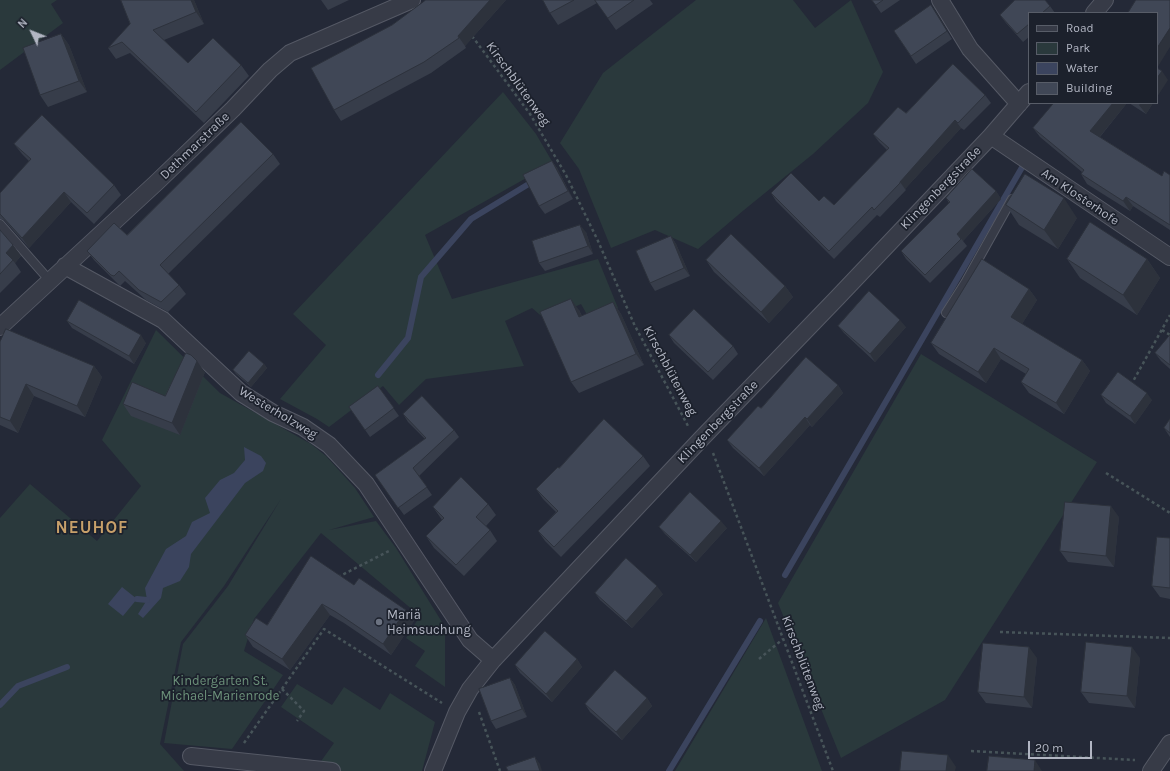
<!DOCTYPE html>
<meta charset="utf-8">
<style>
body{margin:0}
#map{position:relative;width:1170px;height:771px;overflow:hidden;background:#242937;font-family:Karla,sans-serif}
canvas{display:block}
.legend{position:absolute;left:1028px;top:12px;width:130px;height:92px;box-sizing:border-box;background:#1c212c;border:1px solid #585d68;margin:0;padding:5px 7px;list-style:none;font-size:12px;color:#b2b6c3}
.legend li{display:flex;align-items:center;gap:8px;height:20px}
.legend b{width:20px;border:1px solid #585d68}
.north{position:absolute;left:12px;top:12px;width:40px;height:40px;-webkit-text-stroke:3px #1c212c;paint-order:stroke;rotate:313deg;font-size:11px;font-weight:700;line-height:16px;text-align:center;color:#b2b6c3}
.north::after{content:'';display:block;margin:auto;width:14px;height:18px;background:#b2b6c3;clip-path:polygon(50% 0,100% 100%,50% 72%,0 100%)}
.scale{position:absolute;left:1028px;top:741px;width:64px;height:18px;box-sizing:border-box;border:2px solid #b2b6c3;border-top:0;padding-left:5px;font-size:12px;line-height:14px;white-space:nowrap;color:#b2b6c3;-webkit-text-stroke:3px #1c212c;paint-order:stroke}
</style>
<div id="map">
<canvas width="1170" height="771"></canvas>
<ul class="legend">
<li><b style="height:5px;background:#373b47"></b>Road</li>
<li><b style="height:11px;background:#2a393c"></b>Park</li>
<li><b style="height:11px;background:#3b445e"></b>Water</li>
<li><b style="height:11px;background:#404756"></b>Building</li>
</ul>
<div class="north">N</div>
<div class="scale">20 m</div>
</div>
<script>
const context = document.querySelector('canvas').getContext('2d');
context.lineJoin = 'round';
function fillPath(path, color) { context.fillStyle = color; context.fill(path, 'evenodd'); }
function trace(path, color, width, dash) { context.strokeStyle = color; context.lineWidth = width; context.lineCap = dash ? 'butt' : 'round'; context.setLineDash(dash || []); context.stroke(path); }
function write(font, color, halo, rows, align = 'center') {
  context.font = font + ' Karla,sans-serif'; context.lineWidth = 3.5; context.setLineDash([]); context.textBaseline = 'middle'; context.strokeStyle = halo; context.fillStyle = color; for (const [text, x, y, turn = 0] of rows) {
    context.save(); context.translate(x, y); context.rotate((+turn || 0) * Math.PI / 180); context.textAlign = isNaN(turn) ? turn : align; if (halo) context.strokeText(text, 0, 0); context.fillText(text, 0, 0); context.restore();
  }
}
fillPath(new Path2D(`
 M0 0H57L51 4 63 23 0 70Z
 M696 0H793L815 28 851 0 883 72 868 103 813 154 744 210 698 249 655 230 611 248 579 169 560 143 603 73Z
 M503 92 536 134 553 163 425 235 452 299 598 259 618 308 590 320 581 304 546 320 532 308 505 321 524 366 426 379 399 405 383 386 329 427 317 419 280 399 326 345 293 314Z
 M156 330 220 393 311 444 326 456 355 488 374 517 329 530 376 521 396 548 445 627V687L415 666 425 651 406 638 420 616 321 533 254 619 244 651 283 675 232 749 164 743 183 644 228 586 281 499 224 586 181 642 160 744 184 771H0V518L30 484 97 541 141 486 102 440Z
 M921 354 1097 462 945 700 841 758 778 603Z
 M766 618 822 771H675Z
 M297 684 332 705 344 687 380 710 390 693 435 722 422 771H314L334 743 281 707Z`), '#2a393c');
fillPath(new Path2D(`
 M244 447 261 456 266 463 263 471 245 483 191 554 189 567 180 581 163 588 161 598 143 618 138 614 147 600 145 588 166 549 186 536 192 522 210 513 205 498 220 480 234 473 245 460Z
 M122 587 137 599 123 616 108 604Z`), '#3b445e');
trace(new Path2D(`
 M378 375 408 338 421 277 471 219 527 185
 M785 575 1024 164
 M137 599 147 600
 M0 705 18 686 67 667
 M669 771 760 621`), '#3b445e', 6);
const service = new Path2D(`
 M0 224 50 281
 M946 313 965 283 1012 199`);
const minor = new Path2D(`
 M940 0 970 49 1019 104
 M1094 13 1105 0
 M991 136 1170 257
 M65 266 163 320 241 393 273 413 303 427 329 445 366 484 470 640 493 660
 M0 327 156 183 233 109 270 70 290 53 412 0
 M191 756 332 771
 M433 771 457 712 470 689 493 660 701 439 838 297 991 136 1029 92
 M1151 771 1170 743`);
trace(service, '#555965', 10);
trace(minor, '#555965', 18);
trace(new Path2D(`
 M472 36 530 114 566 175 598 241 634 324 688 426
 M1162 330 1170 335
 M1131 385 1170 315
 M713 453 833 771
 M1106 473 1170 513
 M338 577 389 551
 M1000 632 1170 638
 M759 659 783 639
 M282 689 304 711 297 721
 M479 712 500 771
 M244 743 324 629 442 703
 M971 751 1135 760`), '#475459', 2.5, [3, 3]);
trace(service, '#373b47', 8);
trace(minor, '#373b47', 16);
fillPath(new Path2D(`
 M194 0 204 24 164 40 188 63 241 65 249 76 204 123 130 53 116 59 108 48Z
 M321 0H349L328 10Z
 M426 0H506L465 46 466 48 431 73 341 121 334 110 392 25Z
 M543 0H650L653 4 616 30 597 3 558 25 550 13Z
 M872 0H900L881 13Z
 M931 5 952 39 916 64 894 31Z
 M1050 6 1055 13H1029V37L1023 42 1006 23 1000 15Z
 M61 34 69 45 87 92 48 107 40 95Z
 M985 95 991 103 964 130 961 128 905 189 906 190 880 217 877 215 834 259 776 201 771 193 819 201 834 205 887 150 879 142 873 134 906 113Z
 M1054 103H1127L1100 137 1162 176 1170 175V230L1133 206 1130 211 1087 184 1081 174 1082 172 1040 137 1033 128Z
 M1129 103H1153L1146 114Z
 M14 144 114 185 121 195 94 224 71 202 29 248 4 220 1 219H0V193L29 161 22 154Z
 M273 154 280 164 168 274 179 285 186 294 168 312 146 300 125 281 120 286 94 260 87 251 127 235Z
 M552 161 557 168 573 199 545 214 539 206Z
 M996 191 1001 199 963 241 967 246 930 283 906 259 901 251 949 203 946 198Z
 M1006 205 1077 218 1058 249 1019 225Z
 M0 230 13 245 21 256 15 263 21 272 0 293Z
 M586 232 593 254 545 271 539 263Z
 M671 236 676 244 690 276 655 291 650 283Z
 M1067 259H1147L1160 278 1137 315 1080 278Z
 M706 260 785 286 793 297 769 323 714 272Z
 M1029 289 1037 300 1022 324 1082 360 1090 371 1064 414 1029 393 1021 382 1026 374 1001 359 986 383 939 354 931 343Z
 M613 302 621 314 644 365 579 393 571 382 579 310 582 316Z
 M67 321 146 343 134 364 72 328Z
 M838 326 906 327 875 362 844 333Z
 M669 335 733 346 738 354 713 380 674 343Z
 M1170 335V369L1161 361 1155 353Z
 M0 342 94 366 102 377 85 417 34 396 18 433 0 425Z
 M264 364 267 368 251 387 236 374 233 370Z
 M205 372 180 435 131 416 123 404 165 396Z
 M838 385 843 393 812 427 810 425 764 476 733 448 727 440 761 408Z
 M378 386 399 416 370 437 349 407Z
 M1101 395 1152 400 1135 424 1106 403Z
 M403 414 454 430 459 437 419 476 432 495 404 515 375 475 425 439 408 422Z
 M1170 419V437L1164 428Z
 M643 456 650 466 561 557 545 541 538 531 556 512 543 499 536 489 559 468Z
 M488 504 496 515 486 526 490 530 497 541 464 576 434 548 426 536 442 520 433 507Z
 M1119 517 1114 567 1068 562 1060 551Z
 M659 527 727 528 696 562 665 534Z
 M1170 538V599L1160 597 1152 586Z
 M354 585 406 610 414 621 391 655 344 623 330 615 290 670 253 647 245 635Z
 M595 593 663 594 632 628 600 600Z
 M1037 658 1032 708 986 703 978 692Z
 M1140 658 1135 708 1089 703 1081 692Z
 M577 659 582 667 552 702 520 673 515 665Z
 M510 678 515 685 527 717 496 729 491 721Z
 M647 698 652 706 622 740 590 712 585 704Z`), '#373d4a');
fillPath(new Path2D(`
 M191 0H194L204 24 196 12Z
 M490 0H506L465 46 458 36Z
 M931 5 937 13 952 39 947 31Z
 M1170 28V47L1157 68V48Z
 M61 34 69 45 87 92 79 81Z
 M1162 71 1168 80 1157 97V78Z
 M1113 103H1127L1097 140 1090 131Z
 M1141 103H1153L1146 114 1139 105Z
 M955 120 961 128 905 189 900 182Z
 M552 161 557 168 573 199 568 191Z
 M996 191 1001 199 963 241 957 234Z
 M64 192 71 202 29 248 22 238Z
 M1126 197 1133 206 1130 211 1123 201Z
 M1064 198 1077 218 1058 249 1044 230Z
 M580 225 586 232 593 254 588 246Z
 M671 236 676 244 690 276 684 268Z
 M13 245 21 256 15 263 6 253Z
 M1147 259 1160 278 1137 315 1123 295Z
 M785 286 793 297 769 323 761 312Z
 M1029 289 1037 300 1019 329 1011 317Z
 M571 299 579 310 587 328 579 317Z
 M613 302 621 314 644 365 636 354Z
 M900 320 906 327 875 362 870 354Z
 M141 335 146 343 134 364 129 356Z
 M994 348 1001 359 986 383 978 372Z
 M1082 360 1090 371 1064 414 1056 403Z
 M197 361 205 372 180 435 172 423Z
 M264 364 267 368 251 387 248 383Z
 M94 366 102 377 85 417 77 406Z
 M26 384 34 396 18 433 10 421Z
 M838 385 843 393 812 427 807 419Z
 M1147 393 1152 400 1135 424 1130 416Z
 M805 417 810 425 764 476 759 468Z
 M1111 506 1119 517 1114 567 1106 556Z
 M721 521 727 528 696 562 690 555Z
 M657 586 663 594 632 628 626 621Z
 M322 604 330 615 290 670 282 659Z
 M406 610 414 621 391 655 383 644Z
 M1029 647 1037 658 1032 708 1024 697Z
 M1132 647 1140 658 1135 708 1127 696Z
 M577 659 582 667 552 702 546 694Z
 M510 678 515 685 527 717 522 709Z
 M647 698 652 706 622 740 616 732Z
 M948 755 956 767 955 771H946Z
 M535 757 540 764 542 771H540Z
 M1035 760 1042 771H1034Z`), '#2d323c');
const building = new Path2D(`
 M121 0H191L196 12 153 30 188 63 213 38 241 65 196 112 122 42 108 48 130 24Z
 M426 0H490L458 36 459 38 424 62 334 110 311 68 392 25Z
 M543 0H574L550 13Z
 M595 0H634L608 18Z
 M872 0H883L876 5Z
 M1015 0H1045L1050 6 1042 13H1029V24L1017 34 1000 15Z
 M1136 0H1170V28L1157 48V13H1128Z
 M931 5 947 31 911 56 894 31Z
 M61 34 79 81 40 95 23 48Z
 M953 64 985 95 958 123 955 120 900 182V183L874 210 872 207 829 251 771 193 791 173 819 201 824 196 834 205 889 148 873 134 898 107 906 113Z
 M1157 68 1162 71 1157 78Z
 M1054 103H1113L1090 131 1162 176 1164 171 1170 175V225L1126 197 1123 201 1081 174 1084 170 1033 128Z
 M42 115 114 185 87 213 64 192 22 238 0 214V193L31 159 14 144Z
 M241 122 273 154 160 265 179 285 161 302 139 290 119 271 114 276 111 275 87 251 114 223 127 235Z
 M552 161 568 191 539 206 523 175Z
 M972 169 996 191 957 234 961 239 925 275 901 251 950 202 946 198Z
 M1025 174 1064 198 1044 230 1006 205Z
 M1090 222 1147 259 1123 295 1067 259Z
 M580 225 588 246 539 263 532 241Z
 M0 230 13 245 6 253 13 260 0 274Z
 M731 234 785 286 761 312 706 260Z
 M671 236 684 268 650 283 636 251Z
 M982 259 1029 289 1011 317 1082 360 1056 403 1021 382 1029 369 994 348 978 372 931 343Z
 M869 291 900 320 870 354 838 326Z
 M571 299 579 317 613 302 636 354 571 382 540 312Z
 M79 300 141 335 129 356 67 321Z
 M694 309 733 346 708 372 669 335Z
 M6 329 94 366 77 406 26 384 10 421 0 417V342Z
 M1170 335V365L1155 353Z
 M249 351 264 364 248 383 233 370Z
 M186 353 191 355 197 361 172 423 123 404 132 382 165 396Z
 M806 357 838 385 807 419 805 417 759 468 727 440 758 406 761 408Z
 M1118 372 1147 393 1130 416 1101 395Z
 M378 386 394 408 365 430 349 407Z
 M422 396 454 430 413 468 427 487 398 508 375 475 426 438 403 414Z
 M604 419 643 456 554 547 538 531 558 511 536 489 558 467 559 468Z
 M1170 419V433L1164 428Z
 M461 477 488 504 476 517 490 530 456 565 426 536 444 518 433 507Z
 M690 492 721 521 690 555 659 527Z
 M1065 502 1111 506 1106 556 1060 551Z
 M1157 537 1170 538V588L1152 586Z
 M311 556 354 585 359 578 406 610 383 644 336 612 322 604 282 659 245 635 256 618 267 625Z
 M626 558 657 586 626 621 595 593Z
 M545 631 577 659 546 694 515 665Z
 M1086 642 1132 647 1127 696 1081 692Z
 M983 643 1029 647 1024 697 978 692Z
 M615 670 647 698 616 732 585 704Z
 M510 678 522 709 491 721 479 689Z
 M902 751 948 755 946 771H900Z
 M989 756 1035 760 1034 771H987Z
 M535 757 540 771H508L506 767Z`);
fillPath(building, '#404756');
trace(building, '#2d323c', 1);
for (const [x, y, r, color] of [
 [379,622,4,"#6b7280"]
]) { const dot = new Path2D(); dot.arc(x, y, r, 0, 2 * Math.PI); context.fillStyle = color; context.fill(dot); trace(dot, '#1c212c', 1.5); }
write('13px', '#b2b6c3', '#1c212c', [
 ["Kirschblütenweg",518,84,54],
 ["Dethmarstraße",195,146,-44],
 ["Klingenbergstraße",941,188,-46],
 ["Am Klosterhofe",1080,197,34],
 ["Kirschblütenweg",670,371,62],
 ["Westerholzweg",278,413,31],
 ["Klingenbergstraße",718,422,-46],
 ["Kirschblütenweg",803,663,69]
]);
write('13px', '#b2b6c3', '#1c212c', [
 ["Mariä",387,615],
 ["Heimsuchung",387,630]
], 'left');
write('13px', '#6c917a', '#1c212c', [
 ["Kindergarten St.",220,681],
 ["Michael-Marienrode",220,696]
]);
context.letterSpacing = '1px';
write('bold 17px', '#c7a06a', '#1c212c', [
 ["NEUHOF",92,528]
]);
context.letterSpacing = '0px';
</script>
